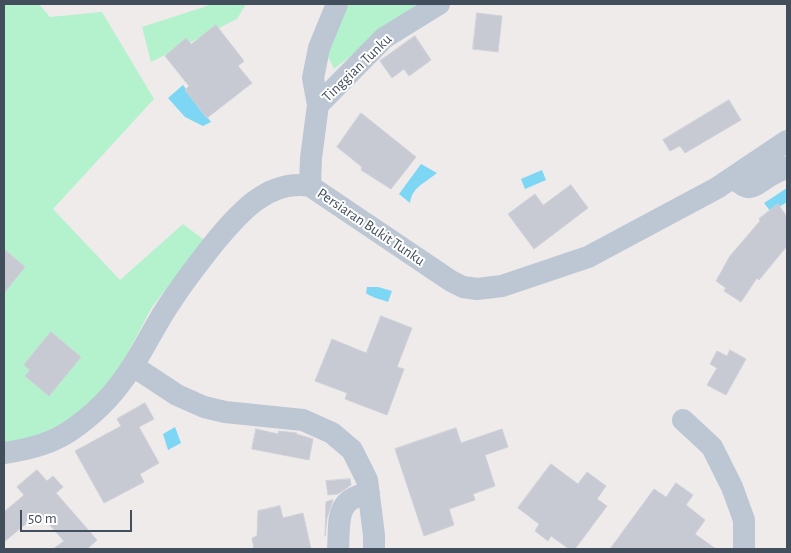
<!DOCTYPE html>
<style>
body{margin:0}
#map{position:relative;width:791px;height:553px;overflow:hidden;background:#efebeb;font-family:"Alegreya Sans",sans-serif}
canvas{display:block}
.frame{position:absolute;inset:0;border:5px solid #424e5b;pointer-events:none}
.scale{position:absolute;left:20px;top:510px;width:112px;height:22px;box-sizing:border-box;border:2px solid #424e5b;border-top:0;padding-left:6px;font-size:15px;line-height:18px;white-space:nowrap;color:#424e5b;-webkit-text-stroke:4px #fff;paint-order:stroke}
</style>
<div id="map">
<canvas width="791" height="553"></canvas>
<div class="frame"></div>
<div class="scale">50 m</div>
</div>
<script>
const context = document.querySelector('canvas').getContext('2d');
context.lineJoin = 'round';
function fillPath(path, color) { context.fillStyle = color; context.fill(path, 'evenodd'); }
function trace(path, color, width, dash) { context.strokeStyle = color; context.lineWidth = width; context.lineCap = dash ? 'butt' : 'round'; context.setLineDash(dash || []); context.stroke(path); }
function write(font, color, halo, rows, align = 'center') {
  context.font = font + ' "Alegreya Sans",sans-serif'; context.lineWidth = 4; context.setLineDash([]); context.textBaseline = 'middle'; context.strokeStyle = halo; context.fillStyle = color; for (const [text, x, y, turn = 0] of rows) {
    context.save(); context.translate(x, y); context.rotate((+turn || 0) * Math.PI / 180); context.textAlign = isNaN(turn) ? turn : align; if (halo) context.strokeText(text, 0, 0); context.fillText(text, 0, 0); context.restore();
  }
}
fillPath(new Path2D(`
 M4 4H39L50 17 102 12 154 99 53 209 120 280 183 224 204 240 152 307 117 373 78 415 26 442 4 445Z
 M213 4H246L237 19 151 62 142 27Z
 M344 4H417L334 69 323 46Z`), '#b4f2ce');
fillPath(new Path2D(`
 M183 85 211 122 203 126 185 117 168 98Z
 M421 164 437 173C425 183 412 187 410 203L399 194Z
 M542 170 546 180 525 189 521 179Z
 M787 188V202L771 212 764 203Z
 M367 287H378L392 291 388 302C381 299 372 298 366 293Z
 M175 427 181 443 168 450 163 434Z`), '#7cd6f4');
const building = new Path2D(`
 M477 13 502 16 498 52 473 49Z
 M216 25 244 61 238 66 252 83 207 118 185 90 189 86 165 56 186 38 191 44Z
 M415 36 431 60 409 76 404 69 392 78 380 61Z
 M729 100 741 120 685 153 680 146 670 151 663 140Z
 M361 113 416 157 391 189 361 170 362 167 337 147Z
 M571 185 588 208 534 249 508 214 535 194 543 205Z
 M778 204 787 217V246L759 280 757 278 741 302 724 291 726 288 716 281 730 256 760 221 759 219Z
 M4 249 25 267 4 293Z
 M381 316 412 328 397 367 404 369 387 415 345 399 347 393 315 381 332 339 366 353Z
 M51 332 81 357 49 396 25 376 30 370 24 365Z
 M730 350 746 359 726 395 707 385 717 368 710 364 717 351 727 356Z
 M145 403 154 419 139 427 159 463 140 474 144 482 104 503 75 451 121 426 117 419Z
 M456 428 461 443 502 429 508 447 485 455 495 486 473 494 475 500 449 509 454 525 424 536 395 449Z
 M256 429 278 434 279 431 297 433 296 434 313 439 309 460 252 449Z
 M551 464 578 484 587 472 606 486 597 499 607 506 575 549H569L551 536 548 541 535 531 539 524 518 508Z
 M37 470 47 481 53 476 63 487 56 493 97 540 87 549H53L64 541 39 513 4 542V512L24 495 17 487Z
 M350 479 351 485 338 494 328 495 326 481Z
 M676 483 693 495 686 505 705 520 695 534 716 549H610L654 489 666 497Z
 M333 500 327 518 325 536 326 502Z
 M280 506 283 518 303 513 311 549H254L252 538 257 536 258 511Z`);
fillPath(building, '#c7cad2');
trace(building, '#cfd1d8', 1);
trace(new Path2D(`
 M318 105 313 78 319 48 337 4
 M733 178C749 190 749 190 765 179 772 174 780 171 787 167
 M310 186 311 158 318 105 384 38 439 4
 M133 366 177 395 204 407 225 412 303 420 332 433 352 450 367 480 374 535V549
 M683 420 712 447 732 487 744 520V549
 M4 453C31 449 55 443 77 426 99 410 119 388 133 365 147 344 157 321 172 300 185 280 200 261 215 242 239 213 268 179 310 186L451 281 463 287 477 289 502 286 588 257 717 188 787 141
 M338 549C340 521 334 499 369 493`), '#bdc7d3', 22);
write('15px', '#424e5b', '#fff', [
 ["Tinggian Tunku",357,68,-44],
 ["Persiaran Bukit Tunku",371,227,34]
]);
</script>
